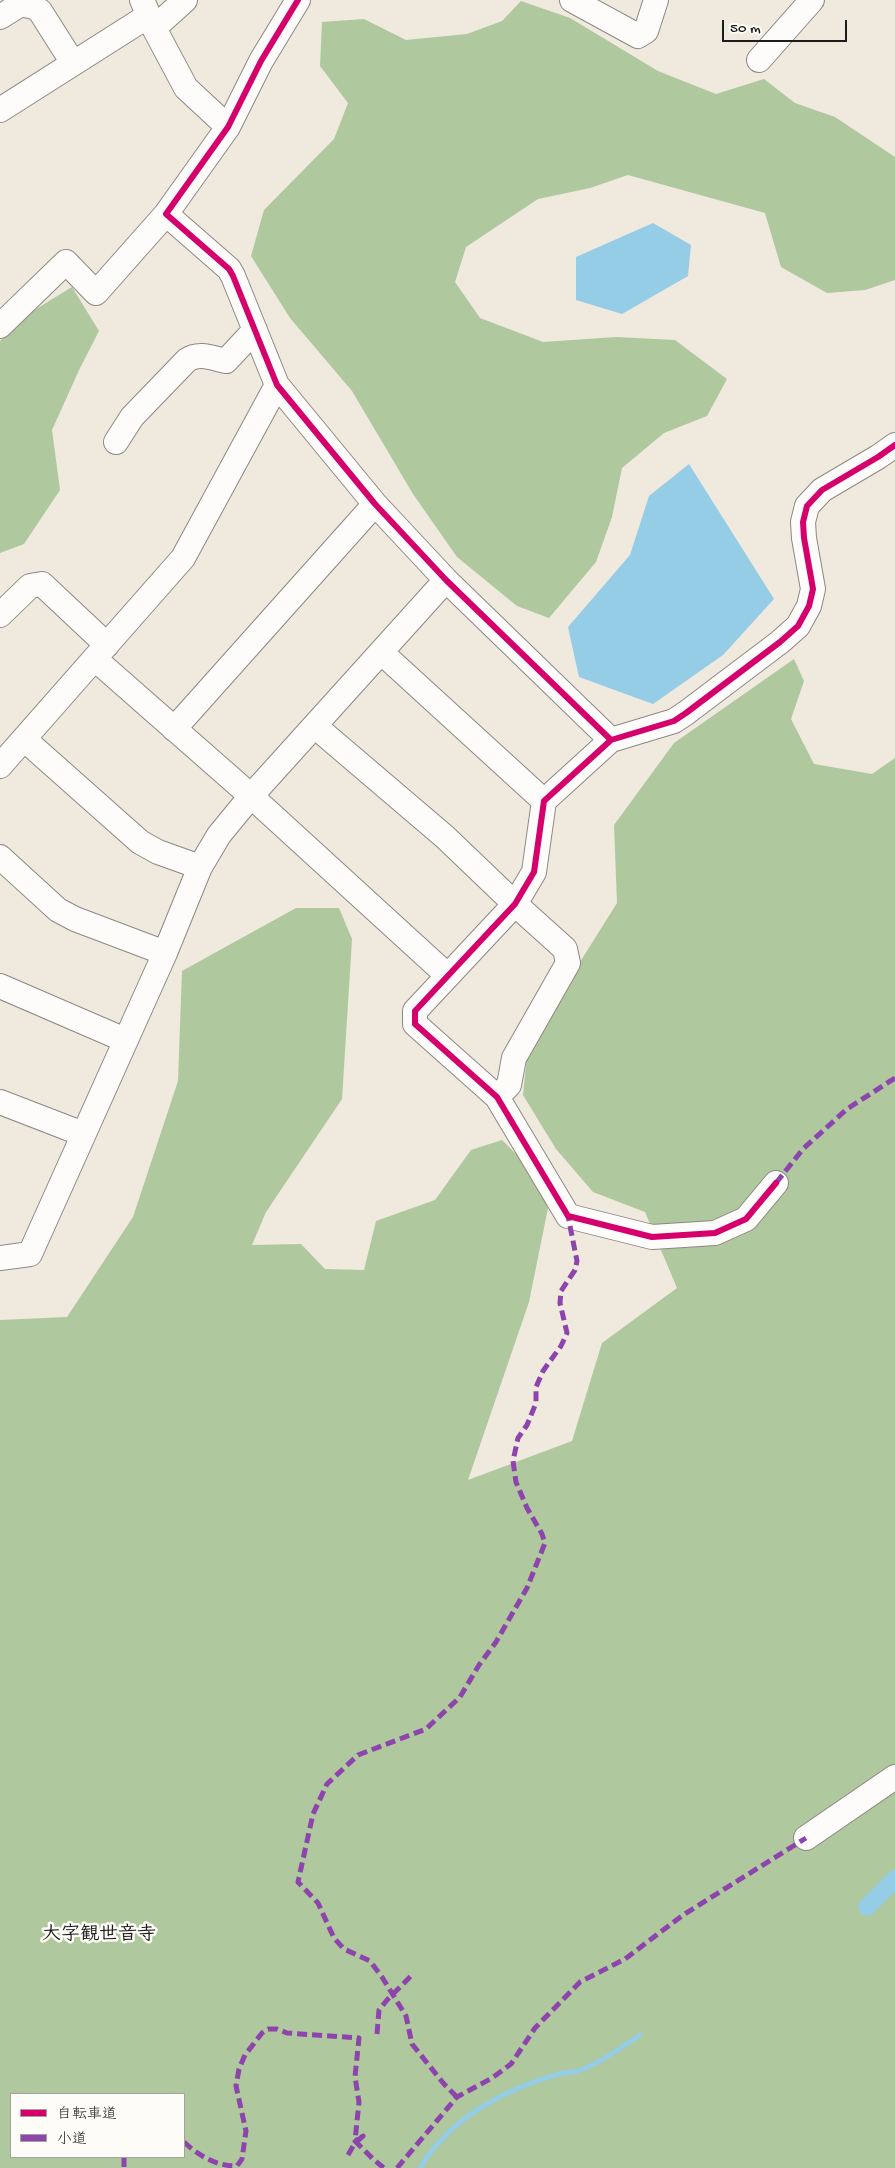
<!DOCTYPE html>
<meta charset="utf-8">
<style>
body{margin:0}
#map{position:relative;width:895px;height:2168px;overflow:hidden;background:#efe9de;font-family:"Gochi Hand","Klee One",sans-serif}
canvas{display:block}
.legend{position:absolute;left:10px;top:2093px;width:175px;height:65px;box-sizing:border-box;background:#fdfcf7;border:1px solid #a3a29f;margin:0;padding:6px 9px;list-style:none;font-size:15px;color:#1c1c1c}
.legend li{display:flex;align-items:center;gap:10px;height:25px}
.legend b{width:25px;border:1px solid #a3a29f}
.scale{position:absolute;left:722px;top:20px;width:125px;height:22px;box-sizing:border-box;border:2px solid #1c1c1c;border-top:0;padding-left:6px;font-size:15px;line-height:18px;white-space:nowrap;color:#1c1c1c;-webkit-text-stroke:4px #fdfcf7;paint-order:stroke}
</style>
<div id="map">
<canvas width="895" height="2168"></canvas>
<ul class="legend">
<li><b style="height:6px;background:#d6006c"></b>自転車道</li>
<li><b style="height:6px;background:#8e44ad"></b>小道</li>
</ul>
<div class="scale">50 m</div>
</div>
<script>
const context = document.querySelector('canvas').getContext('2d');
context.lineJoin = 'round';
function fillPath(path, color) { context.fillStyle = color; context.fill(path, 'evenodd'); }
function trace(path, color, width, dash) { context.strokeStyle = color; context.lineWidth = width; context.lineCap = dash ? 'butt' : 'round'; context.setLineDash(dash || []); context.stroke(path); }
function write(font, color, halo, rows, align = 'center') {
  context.font = font + ' "Gochi Hand","Klee One",sans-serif'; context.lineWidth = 5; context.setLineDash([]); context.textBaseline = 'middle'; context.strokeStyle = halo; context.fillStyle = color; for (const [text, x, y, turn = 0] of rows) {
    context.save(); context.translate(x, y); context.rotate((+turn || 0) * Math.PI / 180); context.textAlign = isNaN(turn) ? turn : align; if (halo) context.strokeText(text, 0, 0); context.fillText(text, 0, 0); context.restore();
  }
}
fillPath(new Path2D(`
 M521 1 570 18 658 71 716 94 764 79 795 103 835 117 895 157V280L865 290 827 293 781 267 765 213 628 175 590 188 538 199 466 247 455 282 480 318 543 342 616 337 675 340 727 379 707 416 664 433 622 468 612 517 596 562 549 618 517 606 457 557 413 494 352 391 290 318 251 256 264 210 334 139 348 103 320 66 322 22 364 19 406 40 467 34 502 21Z
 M72 287 99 331 80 368 52 430 60 490 24 544 0 553V341L23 317Z
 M794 659 804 681 791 719 814 764 872 774 895 758V2168H0V1320L67 1317 133 1217 178 1081 182 971 296 908H339L352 939 342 1099 266 1212 252 1245 301 1244 325 1269 364 1270 376 1221 435 1200 471 1150 502 1140 530 1168 548 1208 529 1302 468 1480 572 1441 602 1343 677 1288 645 1212 593 1192 556 1149 523 1095 528 1045 617 903 614 825 674 743ZM11 2094H184V2157H11Z`), '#afc89d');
fillPath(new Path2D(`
 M653 223 691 245 688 276 622 314 576 300V257Z
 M689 464 774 599 723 655 653 704 579 677 568 627 630 555 649 496Z`), '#95cce6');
trace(new Path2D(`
 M420 2168C449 2119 502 2091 555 2075 563 2072 573 2073 581 2070 602 2062 622 2047 640 2035`), '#95cce6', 5);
trace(new Path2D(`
 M867 1907 895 1879`), '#95cce6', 18);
const minor = new Path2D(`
 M142 0 154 28 186 88 228 127
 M298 0 261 61 228 127 166 214 229 269 233 276 277 385 375 504 446 580 611 740
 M572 0 638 36 646 31 656 0
 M0 17 21 4 34 7 40 11 73 63
 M154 28 185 0
 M759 60 812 0
 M0 110 148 16
 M0 326 66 262 96 293 166 214
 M116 442 132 417 187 360C199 352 212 358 226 361L255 330
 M0 615 30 586 42 584 107 645
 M382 653 544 801
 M95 659 251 796 448 976
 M316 727 445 837 515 904 565 949 568 963 514 1058 509 1085 497 1097
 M174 729 375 504
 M24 739 140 842 158 852 200 867
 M0 766 183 558 277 385
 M0 857 58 910 75 919 165 953
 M0 986 125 1040
 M0 1102 83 1134
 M776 1183 746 1219 715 1233 652 1237 568 1216 497 1097 415 1024V1011L515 904 534 872 544 801 611 740 674 721 686 713 780 642 798 626 809 606 813 589 804 538 803 522 807 506 822 490 878 457 895 445
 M0 1258 30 1254 165 953 200 867 219 835 251 796 446 580
 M806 1838 895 1777`);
trace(minor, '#8c8984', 26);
trace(minor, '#fdfcfa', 24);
trace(new Path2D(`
 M776 1183 803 1149 847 1109 895 1078
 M377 2034 379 2010 387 2000 411 1976
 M457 2097 444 2084 412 2044 406 2016 382 1977 370 1961 344 1949 334 1938 318 1903 298 1882 313 1814 327 1784 358 1755 426 1729 460 1697 479 1665 496 1642 527 1588 545 1543 542 1534 527 1508 516 1482 513 1461 518 1438 527 1425 536 1403V1387L543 1371 561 1346 567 1333 560 1303 561 1291 575 1270 577 1261 568 1216
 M184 2142C199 2156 216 2166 237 2166L242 2159 246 2131 236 2086 239 2069 245 2055 262 2033 268 2029H277L287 2033 359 2038 355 2077 359 2102 355 2141 373 2159 384 2168
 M348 2155 355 2143 363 2136 355 2141
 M124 2157V2168
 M397 2168 457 2097 492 2078 511 2064 535 2028 580 1982 625 1959 683 1915 806 1838`), '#8e44ad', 5, [10, 5]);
trace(new Path2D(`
 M298 0 261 61 228 127 166 214 229 269 233 276 277 385 375 504 446 580 611 740
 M776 1183 746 1219 715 1233 652 1237 568 1216 497 1097 415 1024V1011L515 904 534 872 544 801 611 740 674 721 686 713 780 642 798 626 809 606 813 589 804 538 803 522 807 506 822 490 878 457 895 445`), '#d6006c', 6);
write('bold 19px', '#1c1c1c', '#fdfcf7', [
 ["大字観世音寺",99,1936]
]);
</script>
